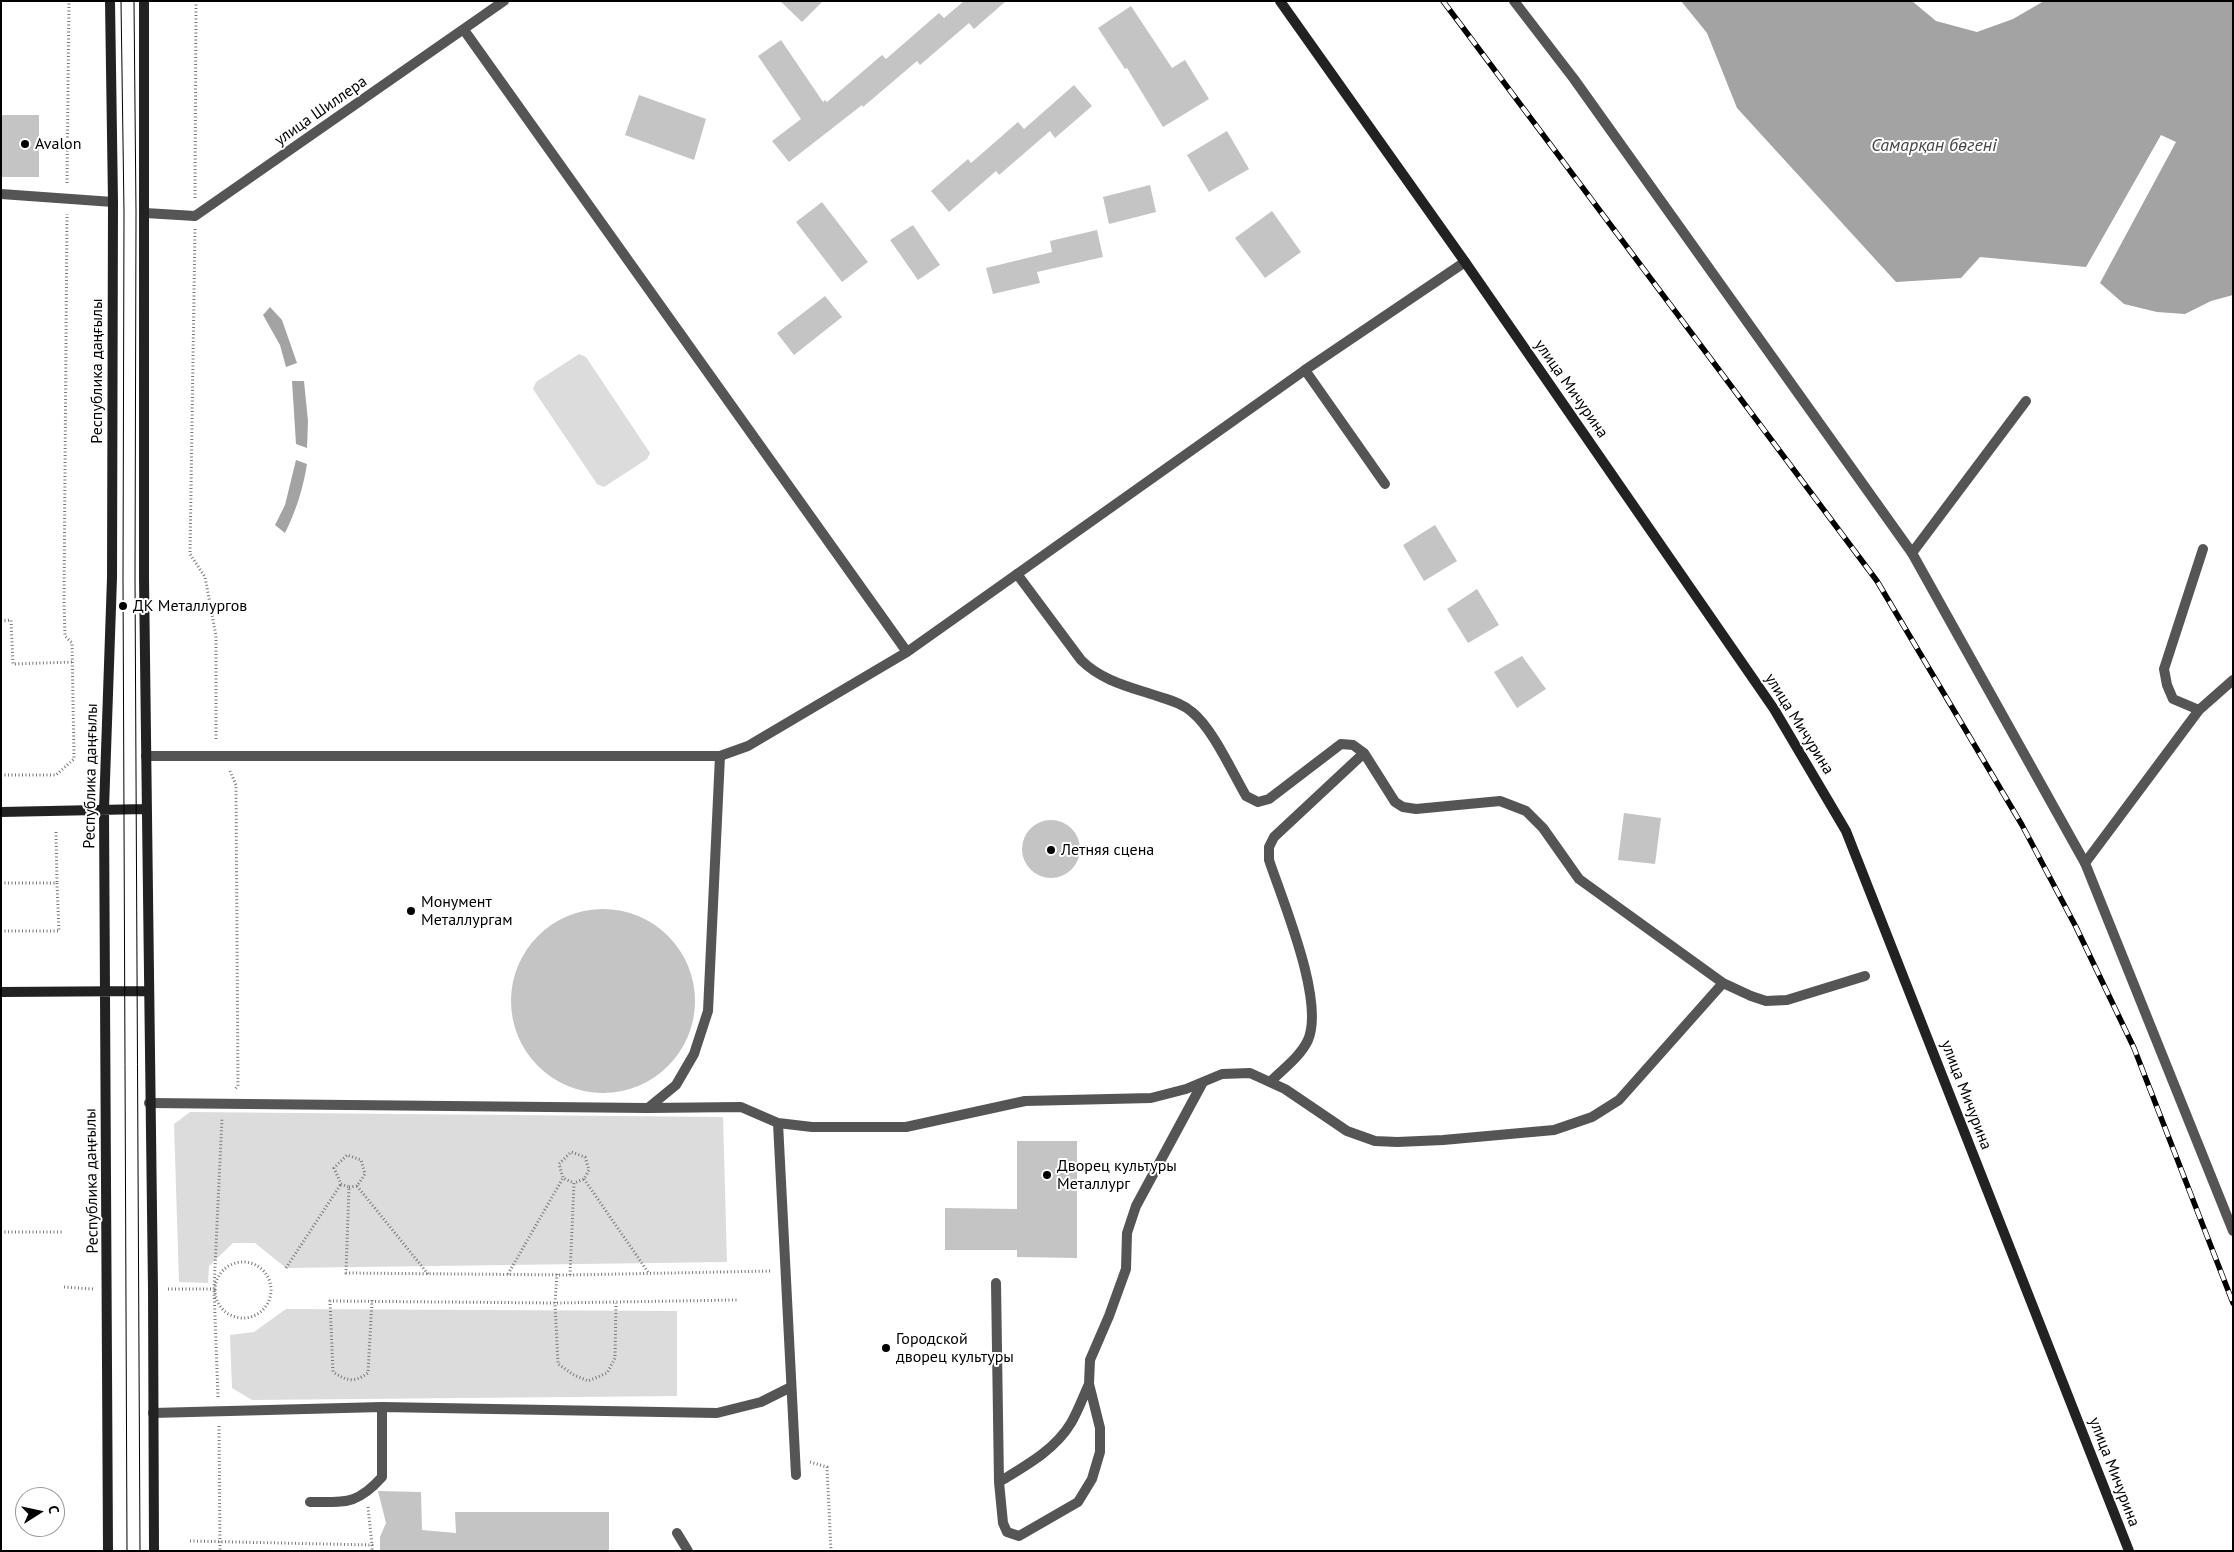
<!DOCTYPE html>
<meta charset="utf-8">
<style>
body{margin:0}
#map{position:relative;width:2234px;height:1552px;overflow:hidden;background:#fff;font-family:"PT Sans",sans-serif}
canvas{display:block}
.frame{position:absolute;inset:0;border:2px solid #000;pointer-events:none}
.north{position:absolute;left:15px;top:1487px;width:50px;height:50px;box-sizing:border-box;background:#fff;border:1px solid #999;border-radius:50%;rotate:80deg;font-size:14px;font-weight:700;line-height:20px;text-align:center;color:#000}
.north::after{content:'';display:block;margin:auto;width:18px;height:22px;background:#000;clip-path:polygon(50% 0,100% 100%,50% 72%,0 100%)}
</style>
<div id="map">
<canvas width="2234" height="1552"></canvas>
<div class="frame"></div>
<div class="north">С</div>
</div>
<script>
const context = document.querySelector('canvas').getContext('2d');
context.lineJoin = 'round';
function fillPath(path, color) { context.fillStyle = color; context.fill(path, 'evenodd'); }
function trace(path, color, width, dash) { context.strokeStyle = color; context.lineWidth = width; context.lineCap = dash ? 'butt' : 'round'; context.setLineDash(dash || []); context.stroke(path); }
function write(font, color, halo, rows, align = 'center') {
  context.font = font + ' "PT Sans",sans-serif'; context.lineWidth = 4; context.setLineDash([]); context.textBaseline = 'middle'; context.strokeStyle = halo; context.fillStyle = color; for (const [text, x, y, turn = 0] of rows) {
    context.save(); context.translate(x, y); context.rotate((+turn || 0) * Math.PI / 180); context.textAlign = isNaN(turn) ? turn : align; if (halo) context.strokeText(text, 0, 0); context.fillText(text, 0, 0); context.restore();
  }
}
fillPath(new Path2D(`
 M579 354 586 357 650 453 647 459 604 487 597 484 533 389 536 382Z
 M190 1112 723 1117 727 1262 286 1268 255 1243H233L209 1266 208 1283 179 1282 174 1124Z
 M286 1309 677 1311V1396L252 1400 232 1388 230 1335 254 1332Z`), '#dcdcdc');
fillPath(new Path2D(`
 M1681 1H1912L1936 21 1977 32 2013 19 2044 1H2233V295L2211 301 2185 314 2157 312 2124 304 2100 283 2176 142 2161 135 2086 267 1980 257 1961 278 1896 282 1737 108 1707 33Z
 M270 307 282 320 297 363 286 367 280 345 263 315Z
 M292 381H304L308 421 307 448 296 444Z
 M296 460 307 464C303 489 296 511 285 533L275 525 285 505Z`), '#a3a3a3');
fillPath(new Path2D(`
 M780 1H823L802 22Z
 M964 1H1006L974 29 969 23 920 65 917 61 863 107 862 105 789 162 772 141 801 119 758 56 781 40 823 102 825 100 827 102 882 55 886 59 939 13 944 18Z
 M1131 6 1172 68 1185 60 1209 99 1163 127 1127 68 1125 69 1098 28Z
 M1074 85 1092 106 1055 138 1050 131 999 175 996 171 949 212 931 191 968 159 971 163 1018 122 1024 129Z
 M639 95 706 119 694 160 625 135Z
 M1 115H39V177H1Z
 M1227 131 1249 169 1209 192 1187 155Z
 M1150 185 1156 212 1109 224 1103 197Z
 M822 202 868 262 842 282 796 222Z
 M1272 211 1301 252 1265 278 1235 238Z
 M913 225 940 265 918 280 890 240Z
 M1097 230 1103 257 1037 272 1040 283 993 294 986 268 1052 252 1050 241Z
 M825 296 842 317 794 355 777 333Z
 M1435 525 1457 561 1424 581 1403 545Z
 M1477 589 1499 625 1468 643 1447 609Z
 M1522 656 1546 689 1517 708 1494 672Z
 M1624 813 1661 818 1655 864 1618 860Z
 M1022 849a29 29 0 1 1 58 0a29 29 0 1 1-58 0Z
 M511 1001a92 92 0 1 1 184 0a92 92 0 1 1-184 0Z
 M1017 1141H1077V1258L1017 1257V1250H945V1208L1017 1209Z
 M378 1491 421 1492 422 1530 456 1533 455 1512H609V1551H380V1537L386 1523Z`), '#c4c4c4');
trace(new Path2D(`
 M67 183 69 1
 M195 198 196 1
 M195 229 190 554 205 577 216 636V740
 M1 621 11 620 13 664 73 662
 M230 771 236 785 238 1086 235 1089
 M1 775H56L74 759 72 643 65 636 64 601 67 214
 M56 832 57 883
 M1 883H57L59 931H1
 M584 1179 648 1272
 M357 1186 428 1274
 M349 1187 357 1186 365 1174 361 1160 347 1155 334 1168 341 1184 349 1187 346 1273 570 1275 772 1271
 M1 1232H63
 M215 1290a28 28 0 1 1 56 0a28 28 0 1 1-56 0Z
 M286 1268 341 1184
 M508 1274 563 1178
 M557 1274 555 1303 558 1364 574 1375 588 1381 607 1373 615 1358 616 1303
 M570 1275 574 1183 563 1178 559 1164 571 1152 585 1157 589 1170 584 1179 574 1183
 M64 1287 93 1289
 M168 1289H214
 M372 1300 368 1373C354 1383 347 1381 333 1372L330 1301 555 1303 737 1300
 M218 1397 214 1289 222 1118
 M219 1426 220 1551
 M810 1462 827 1467 831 1551
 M368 1507 372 1545
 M190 1541 372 1545V1551`), '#777', 3, [1, 2.5]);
trace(new Path2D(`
 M1 194 113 202
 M1305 370 1385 484
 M1912 553 2026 401
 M1017 574 1081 660C1102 681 1130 687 1157 696 1169 700 1182 703 1192 712 1213 729 1232 772 1246 796L1258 802 1269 799 1341 744 1353 745 1364 753 1395 802 1403 807 1416 809 1500 801 1526 811 1543 828 1579 879 1723 983 1751 996 1766 1001 1787 1000 1865 976
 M2199 710 2173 699 2167 685 2164 669 2203 549
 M2085 863 2199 710 2233 680
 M1270 1082C1283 1069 1300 1057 1308 1040 1325 1001 1283 902 1269 860V847L1274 837 1364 753
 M149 1103 648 1108 741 1107 778 1123 812 1127H906L1025 1101 1151 1098 1186 1089 1222 1074 1250 1073 1285 1089 1347 1131 1375 1141 1397 1142 1443 1140 1554 1130 1592 1117 1619 1100 1723 983
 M648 1108 676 1085 694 1054 708 1011 720 756
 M778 1123 796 1475
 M996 1283 999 1482 1003 1523 1007 1532 1019 1536 1078 1502 1092 1479 1100 1452V1428L1089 1384 1090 1360 1109 1316 1126 1269 1127 1233 1136 1206 1203 1082
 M153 1413 382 1407 717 1413 761 1402 791 1387
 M999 1482C1025 1466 1055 1450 1071 1423 1078 1411 1083 1397 1089 1384
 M310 1502C345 1502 357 1505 382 1477V1407
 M677 1533 688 1551`), '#555', 10);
trace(new Path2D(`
 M1514 1 1574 79 1912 553 2085 863 2233 1231
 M464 30 907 652
 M145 213 195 216 504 1
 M146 756H720L748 746 907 652 1305 370 1465 262`), '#555', 10);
trace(new Path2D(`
 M144 1V578L153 1289 154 1551
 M1280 1 1465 262 1774 709 1846 831 2129 1551
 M1 812 146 809
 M1 992 148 991
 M108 1551 104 809 112 578 113 202 110 1`), '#222', 10);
trace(new Path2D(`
 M121 1 124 212 123 578 127 1551
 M134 1 136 212 135 578 140 1551`), '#000', 1);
const rail = new Path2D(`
 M1443 1 1877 581 2022 825 2076 927 2134 1048 2233 1303`);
trace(rail, '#000', 5.5);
trace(rail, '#fff', 4, [11]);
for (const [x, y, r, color] of [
 [25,144,5,"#000"],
 [123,606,5,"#000"],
 [1051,850,5,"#000"],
 [411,911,5,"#000"],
 [1047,1175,5,"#000"],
 [886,1348,5,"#000"]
]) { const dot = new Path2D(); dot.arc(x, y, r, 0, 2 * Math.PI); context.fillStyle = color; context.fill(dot); trace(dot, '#fff', 2); }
write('16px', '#000', '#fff', [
 ["улица Шиллера",321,111,-35],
 ["Республика даңғылы",97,371,-90],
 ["улица Мичурина",1571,389,55],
 ["улица Мичурина",1799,724,58],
 ["Республика даңғылы",91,776,-89],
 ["улица Мичурина",1966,1095,69],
 ["Республика даңғылы",92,1181,-91],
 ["улица Мичурина",2114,1472,69]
]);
write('16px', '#000', '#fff', [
 ["Avalon",35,144],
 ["ДК Металлургов",133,606],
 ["Летняя сцена",1061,850],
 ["Монумент",421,902],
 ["Металлургам",421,920],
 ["Дворец культуры",1057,1166],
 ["Металлург",1057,1184],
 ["Городской",896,1339],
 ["дворец культуры",896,1357]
], 'left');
write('italic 18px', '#444', '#fff', [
 ["Самарқан бөгені",1934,146]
]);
</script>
